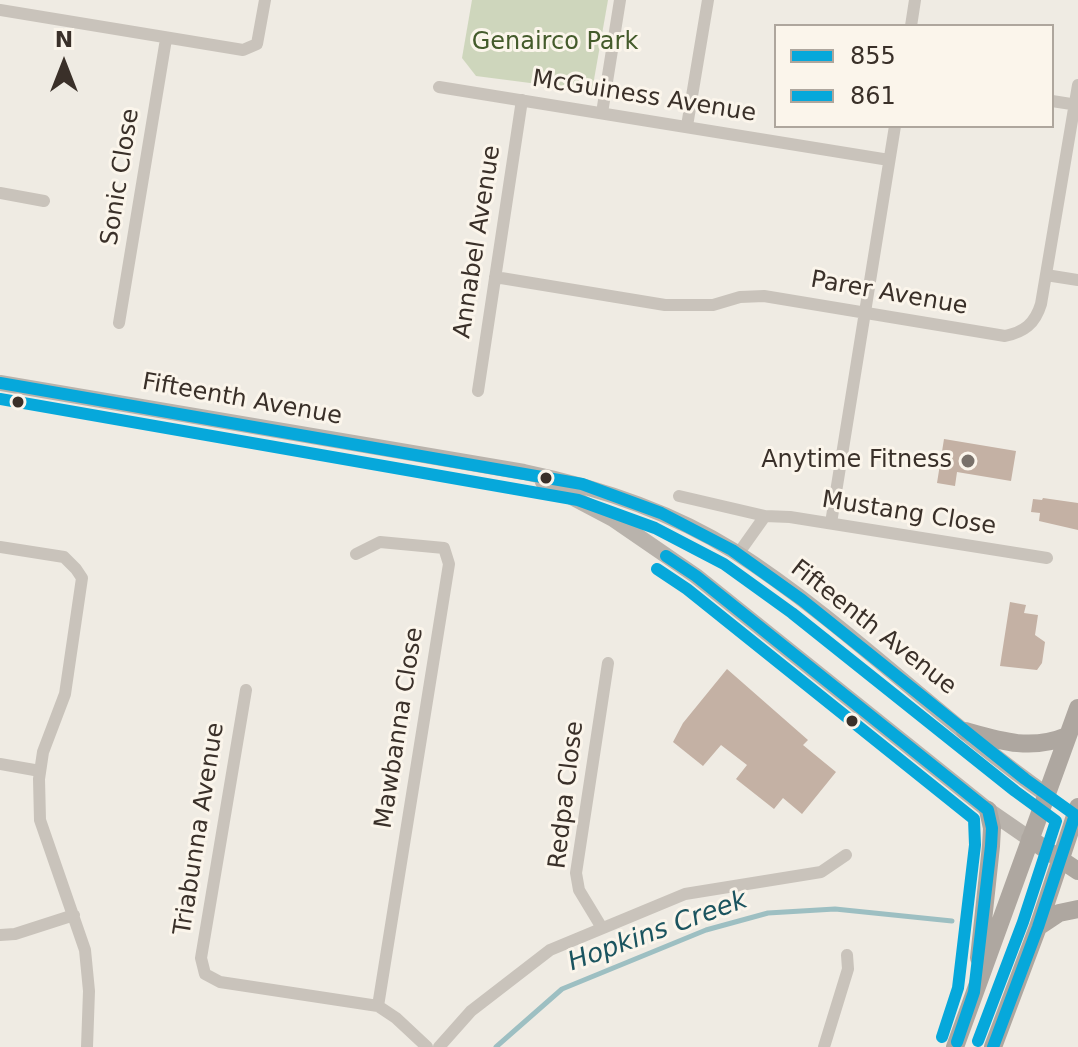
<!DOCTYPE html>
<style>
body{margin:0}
#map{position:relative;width:1078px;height:1047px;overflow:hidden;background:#efebe3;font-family:"DejaVu Sans",sans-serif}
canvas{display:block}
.legend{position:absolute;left:774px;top:24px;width:280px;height:104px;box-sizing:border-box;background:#fbf5eb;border:2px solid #aea69d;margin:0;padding:10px 14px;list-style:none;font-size:24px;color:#3a3029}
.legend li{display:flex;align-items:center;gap:16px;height:40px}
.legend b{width:40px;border:2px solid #aea69d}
.north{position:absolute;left:24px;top:24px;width:80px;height:80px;-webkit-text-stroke:6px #fbf5eb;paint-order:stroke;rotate:0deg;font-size:22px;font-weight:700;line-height:32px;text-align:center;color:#3a3029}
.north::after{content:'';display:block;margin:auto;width:28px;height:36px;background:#3a3029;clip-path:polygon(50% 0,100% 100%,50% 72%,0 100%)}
</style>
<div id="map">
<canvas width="1078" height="1047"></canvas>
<ul class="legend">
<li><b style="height:10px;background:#06a8db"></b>855</li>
<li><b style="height:10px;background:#06a8db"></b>861</li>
</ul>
<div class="north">N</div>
</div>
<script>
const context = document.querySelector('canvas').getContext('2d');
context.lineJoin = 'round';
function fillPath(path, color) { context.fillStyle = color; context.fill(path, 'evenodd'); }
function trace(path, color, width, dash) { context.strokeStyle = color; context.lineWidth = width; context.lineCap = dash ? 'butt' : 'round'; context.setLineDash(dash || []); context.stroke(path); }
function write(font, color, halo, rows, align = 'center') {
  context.font = font + ' "DejaVu Sans",sans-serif'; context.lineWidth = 6; context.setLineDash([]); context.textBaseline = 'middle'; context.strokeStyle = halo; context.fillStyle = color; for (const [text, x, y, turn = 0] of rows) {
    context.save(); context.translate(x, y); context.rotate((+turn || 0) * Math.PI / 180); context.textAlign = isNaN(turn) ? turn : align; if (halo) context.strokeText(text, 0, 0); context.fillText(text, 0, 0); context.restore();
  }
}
fillPath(new Path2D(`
 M472 0H608L592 91 476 76 462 58Z`), '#ced6bc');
trace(new Path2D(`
 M496 1047 562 989 706 930 768 913 835 909 952 921`), '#9dbfc2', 5);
fillPath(new Path2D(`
 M944 439 1016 451 1011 481 957 472 955 486 937 483Z
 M1043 498 1078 503V530L1039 521 1040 513 1031 512 1033 499 1042 500Z
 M1010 602 1026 605 1024 613 1038 615 1035 635 1045 642 1042 663 1037 670 1000 666Z
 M727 669 808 740 803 745 836 772 802 814 783 798 774 809 736 779 747 765 721 745 703 766 673 742 683 723Z`), '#c4b1a4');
trace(new Path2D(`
 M0 10 243 50 257 44 265 0
 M911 26 915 0
 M439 87 889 160
 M1052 101 1078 105
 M602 113 620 0
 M687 126 708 0
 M0 193 44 201
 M1046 275 1078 280
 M495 277 665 305H713L740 297 764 296 1005 336C1024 332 1035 324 1041 304L1078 85
 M119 323 166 39
 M478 391 522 100
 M679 496 765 516 790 517 1047 558
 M831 523 895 126
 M0 547 64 557 76 569 82 578 65 694 43 752 39 779 40 820 85 950 89 991 87 1047
 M356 554 380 542 444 548 449 564 378 1006
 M738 554 765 516
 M246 690 201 958 205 974 220 982 378 1006 396 1018 427 1047
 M0 764 40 771
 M602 928 579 890 576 873 608 663
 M0 935 15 934 74 915
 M439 1047 471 1011 550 950 685 894 821 872 846 855
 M824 1047 848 969 847 955`), '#c9c3bb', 12);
trace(new Path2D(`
 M0 383 524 472C597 487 670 511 734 551 845 622 939 719 1047 795
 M543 482 613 519 696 576 988 810 1030 839`), '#b9b3ac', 16);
trace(new Path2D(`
 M965 731C1000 741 1031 751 1067 736
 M1030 839 1078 871
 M1038 927 1059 913 1078 909
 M979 958 991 846 992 828 988 810
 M955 1047 1078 708
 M993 1047 1038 927 1078 807`), '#aea7a0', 18);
trace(new Path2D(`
 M0 383 582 484 661 513 732 550 802 600 1025 779 1075 815 1038 927 993 1047
 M666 556 696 576 988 810 992 828 991 846 974 992 957 1042`), '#06a8db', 12);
trace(new Path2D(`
 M0 399 578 500 655 528 724 564 792 613 1015 791 1056 821 1023 922 978 1041
 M657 569 687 589 974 819 975 845 958 988 942 1037`), '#06a8db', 12);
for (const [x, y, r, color] of [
 [18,402,7,"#3a3029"],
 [968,461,8,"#79716a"],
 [546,478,7,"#3a3029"],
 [852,721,7,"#3a3029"]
]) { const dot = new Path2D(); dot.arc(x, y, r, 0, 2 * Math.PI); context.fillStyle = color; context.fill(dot); trace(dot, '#fbf5eb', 3); }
write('24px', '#445b2b', '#fbf5eb', [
 ["Genairco Park",555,43]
]);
write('24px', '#3a3029', '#fbf5eb', [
 ["McGuiness Avenue",644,97,9],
 ["Sonic Close",121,177,-81],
 ["Annabel Avenue",478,242,-81],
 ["Parer Avenue",889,294,10],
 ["Fifteenth Avenue",242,400,10],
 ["Mustang Close",909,514,9],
 ["Fifteenth Avenue",873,628,38],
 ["Mawbanna Close",400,728,-81],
 ["Redpa Close",567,795,-83],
 ["Triabunna Avenue",200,829,-81]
]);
write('24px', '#3a3029', '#fbf5eb', [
 ["Anytime Fitness",952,461]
], 'right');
write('italic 26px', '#1b545f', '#fbf5eb', [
 ["Hopkins Creek",658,932,-20]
]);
</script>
